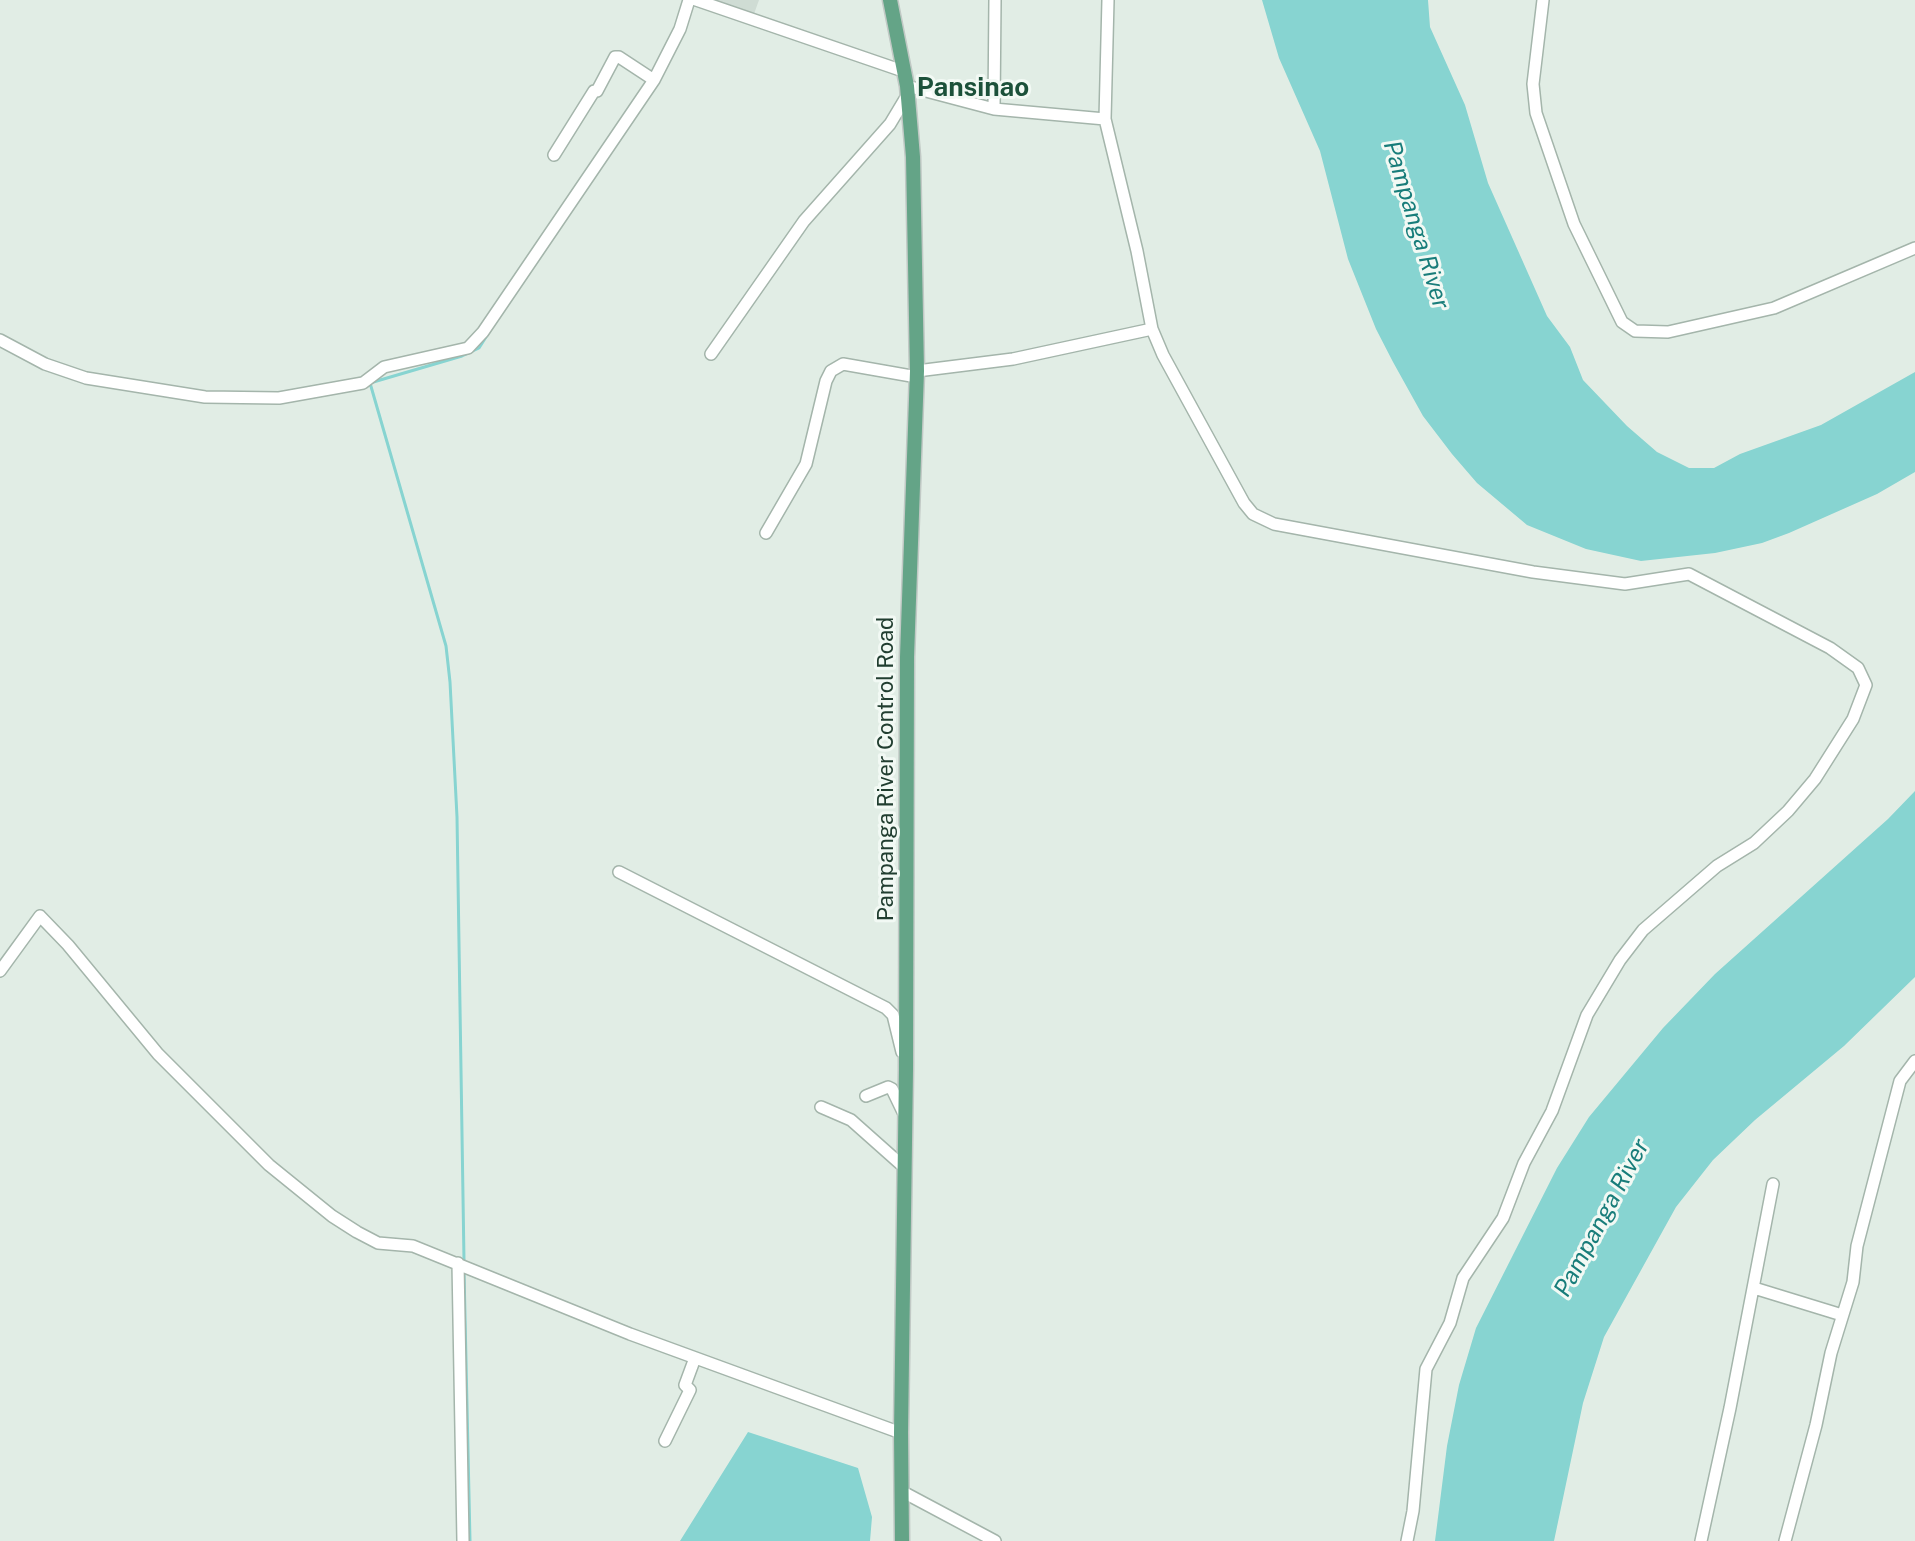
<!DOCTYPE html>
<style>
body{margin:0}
canvas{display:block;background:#e1ede5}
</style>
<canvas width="1915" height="1541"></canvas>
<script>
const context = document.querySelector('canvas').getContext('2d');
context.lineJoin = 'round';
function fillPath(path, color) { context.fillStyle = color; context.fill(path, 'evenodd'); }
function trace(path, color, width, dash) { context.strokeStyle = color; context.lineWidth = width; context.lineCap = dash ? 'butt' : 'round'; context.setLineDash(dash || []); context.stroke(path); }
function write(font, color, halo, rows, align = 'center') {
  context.font = font + ' "Public Sans",sans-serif'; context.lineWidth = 6; context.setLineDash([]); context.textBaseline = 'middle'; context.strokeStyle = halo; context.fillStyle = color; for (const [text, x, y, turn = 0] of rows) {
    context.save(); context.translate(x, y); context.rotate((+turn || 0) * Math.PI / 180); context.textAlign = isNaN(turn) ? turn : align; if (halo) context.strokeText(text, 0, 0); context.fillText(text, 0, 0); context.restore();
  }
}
fillPath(new Path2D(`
 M707 0H759L754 14Z`), '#cfdcd4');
fillPath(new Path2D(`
 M1262 0H1428L1430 27 1465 105 1488 183 1547 316 1570 347 1583 380 1627 426 1657 452 1689 468H1714L1740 454 1821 425 1915 372V472L1877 494 1789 533 1762 543 1715 553 1641 561 1586 549 1527 525 1477 483 1452 454 1423 416 1393 362 1376 329 1348 259 1320 151 1279 58Z
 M1915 791V977L1844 1046 1755 1120 1713 1160 1676 1207 1604 1337 1583 1403 1554 1541H1435L1447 1446 1459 1385 1476 1328 1557 1168 1589 1117 1663 1028 1715 974 1888 819Z
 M748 1432 858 1468 872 1517 870 1541H680Z`), '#87d4d1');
trace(new Path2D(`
 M464 1260 457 817 450 682 446 646 370 383 462 356 479 348 486 337
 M464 1271 470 1541`), '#87d4d1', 3);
const minor = new Path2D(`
 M696 0 903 71
 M1108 0 1105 119 1137 251 1152 329 1163 355 1244 503 1253 514 1274 524 1533 572 1625 584 1689 574 1830 648 1858 668 1866 685 1853 719 1815 779 1788 811 1754 843 1717 866 1643 930 1620 960 1587 1015 1552 1111 1524 1163 1503 1218 1463 1278 1450 1323 1426 1369 1413 1511 1407 1541
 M1543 0 1533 84 1536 113 1574 224 1622 322 1635 331 1668 332 1774 308 1915 248
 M907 86 994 109 1105 119
 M994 109 995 0
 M554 155 594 91H597L615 57H619L654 80
 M0 340 45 364 86 378 205 397 279 398 363 383 384 367 468 348 483 332 654 80 680 29 689 0
 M711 354 804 221 890 124 908 94
 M917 371 1013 359 1152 329
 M766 533 806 464 826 381 831 371 843 364 917 377
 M619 872 886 1008 893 1015 902 1052
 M0 971 40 916 68 945 158 1054 269 1165 332 1216 357 1232 378 1243 413 1246 630 1334 901 1433
 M866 1096 888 1087 892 1089 905 1116
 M821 1107 851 1120 905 1168
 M458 1263 463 1541
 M1754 1288 1842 1315
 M665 1441 690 1390 685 1385 695 1358
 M903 1492 995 1541
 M1701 1541 1730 1408 1773 1184
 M1785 1541 1816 1425 1831 1353 1853 1282 1857 1246 1900 1081 1915 1061`);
const major = new Path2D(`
 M890 0 907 86 913 157 917 371 907 657 906 1069 901 1433 902 1541`);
trace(minor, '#a4b5ab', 14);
trace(major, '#c1c9c5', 17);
trace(minor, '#fff', 11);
trace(major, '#64a487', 14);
write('22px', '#213e30', '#f2f9f4', [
 ["Pampanga River Control Road",886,769,-90]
]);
write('italic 24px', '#187d7a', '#f2f9f4', [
 ["Pampanga River",1416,225,73],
 ["Pampanga River",1602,1218,-62]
]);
write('bold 26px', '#1c513a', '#f2f9f4', [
 ["Pansinao",973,88]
]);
</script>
